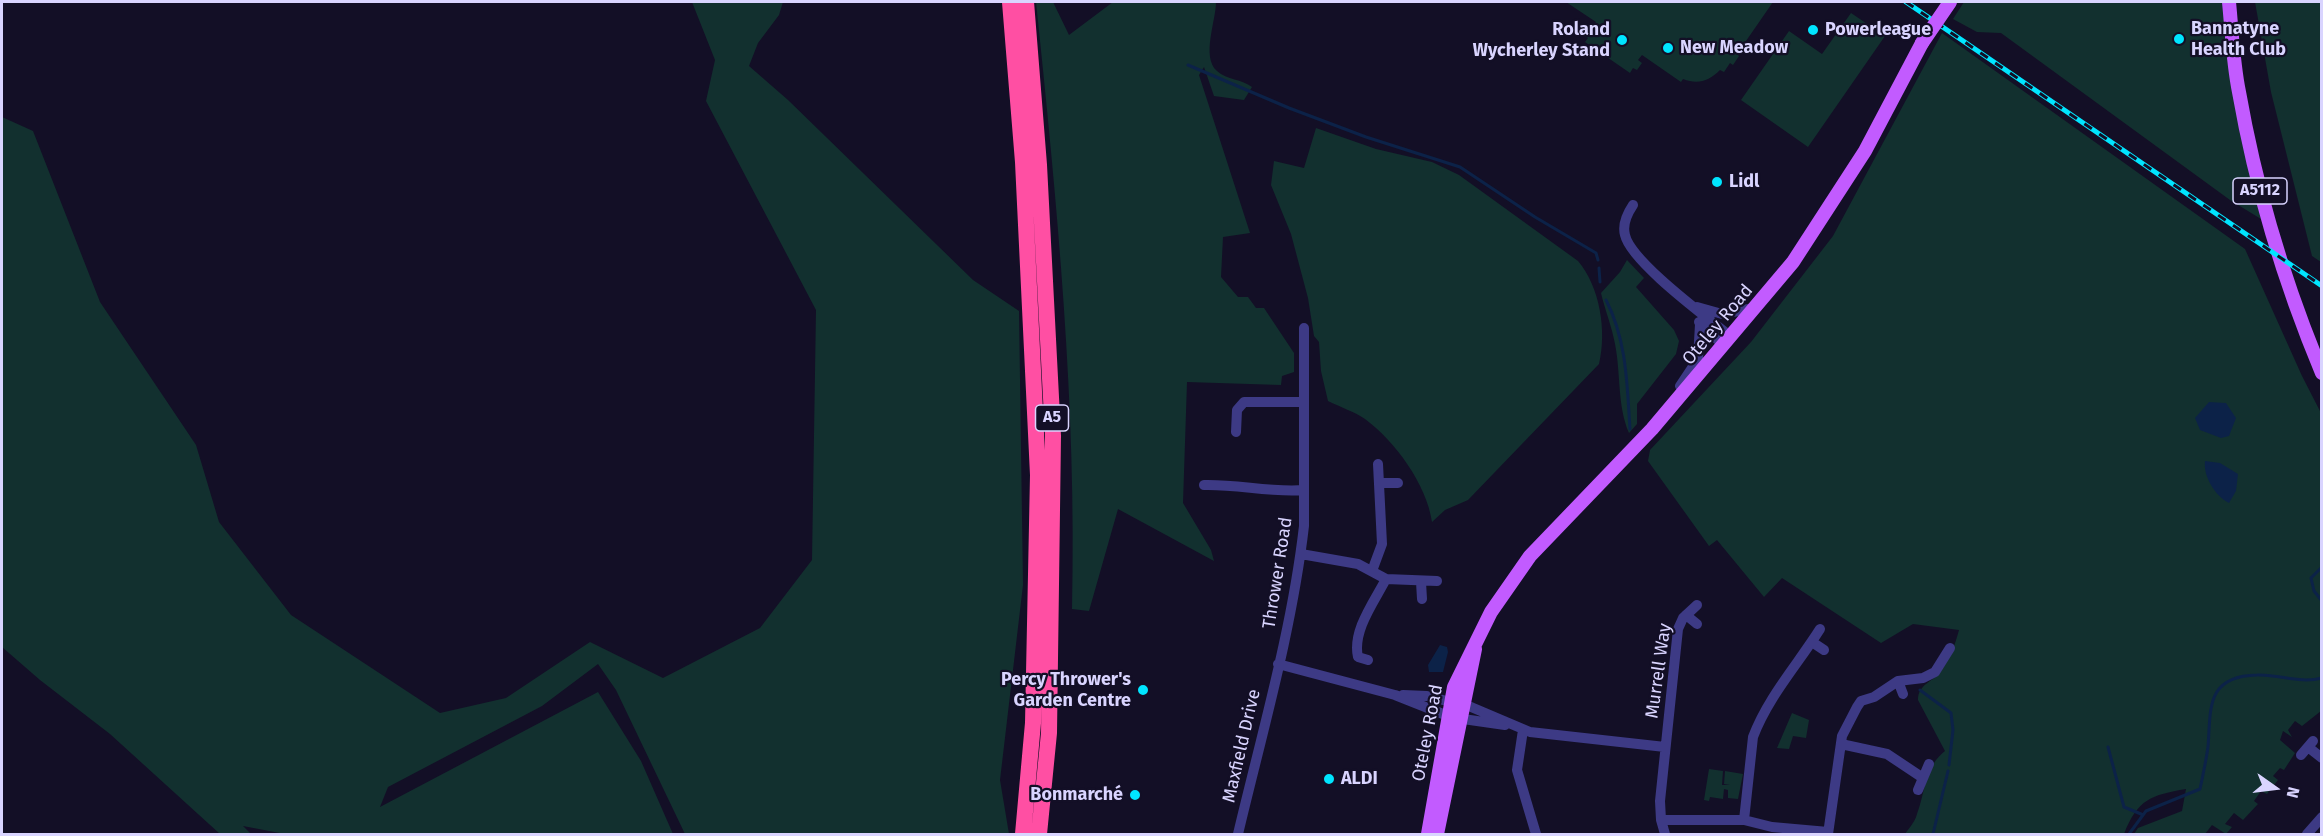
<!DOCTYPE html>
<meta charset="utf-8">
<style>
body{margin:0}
#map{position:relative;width:2323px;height:836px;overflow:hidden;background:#130f26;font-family:"Fira Sans",sans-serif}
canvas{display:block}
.frame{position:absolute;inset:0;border:3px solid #d9d4ff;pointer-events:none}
.north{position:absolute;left:2245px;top:758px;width:60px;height:60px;-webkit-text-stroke:4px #130f26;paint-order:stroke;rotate:104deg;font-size:16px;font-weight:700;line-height:24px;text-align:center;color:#d9d4ff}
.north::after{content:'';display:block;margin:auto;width:21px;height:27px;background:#d9d4ff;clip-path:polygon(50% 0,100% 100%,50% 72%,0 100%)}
</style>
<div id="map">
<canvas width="2323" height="836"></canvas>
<div class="frame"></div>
<div class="north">N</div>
</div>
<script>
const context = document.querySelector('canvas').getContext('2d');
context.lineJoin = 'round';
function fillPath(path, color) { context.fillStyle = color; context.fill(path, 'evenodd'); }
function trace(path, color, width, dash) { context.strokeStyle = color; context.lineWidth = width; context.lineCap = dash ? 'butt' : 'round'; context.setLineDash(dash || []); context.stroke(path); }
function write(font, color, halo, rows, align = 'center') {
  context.font = font + ' "Fira Sans",sans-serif'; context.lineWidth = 4.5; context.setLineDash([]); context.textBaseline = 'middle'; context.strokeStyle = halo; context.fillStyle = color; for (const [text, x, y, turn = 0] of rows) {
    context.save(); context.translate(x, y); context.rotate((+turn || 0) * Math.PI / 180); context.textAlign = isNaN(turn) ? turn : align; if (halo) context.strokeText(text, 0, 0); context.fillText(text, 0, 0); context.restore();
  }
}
fillPath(new Path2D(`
 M692 2H783L779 15 758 43 749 66 788 100 973 280 1019 311 1023 585 1000 780 1009 834H685L616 690 598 664 542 706 388 787 380 807 598 692 641 761 673 834H285L243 826 251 834H220L110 734 40 680 2 647V117L33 131 100 302 196 445 219 522 291 615 440 713 506 698 590 642 663 678 760 628 812 560 816 310 706 101 715 60Z
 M1036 2H1053L1069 35 1113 2H1216C1216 21 1201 57 1217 71 1227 80 1242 79 1252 87L1244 100 1214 96 1204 67 1199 75 1250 233 1223 237 1221 277 1238 297H1248L1256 308H1264L1294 353V372L1282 376 1281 385 1187 382 1183 503 1211 550 1214 561 1118 509 1089 611 1072 609C1077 406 1057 203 1036 2Z
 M1566 2H1773L1737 54 1739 56 1733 65 1730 63 1724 72 1720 70C1709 81 1698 85 1683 79L1681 82 1642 55 1638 60 1642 63 1637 70 1633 68 1630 73 1585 42 1588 38 1584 36 1596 22Z
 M1964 2H2223L2261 219 2230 200 2001 33 1977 32 1953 19Z
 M2255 2H2321V262L2312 256 2271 92Z
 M1851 13 1885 36 1808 147 1741 100 1789 31 1822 54Z
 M1942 33 2245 249 2302 376 2321 413V711L2302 726 2295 721 2288 730 2292 737 2283 731 2280 740 2295 753 2284 770 2280 768 2273 776 2278 780 2267 794 2261 791 2254 801 2258 804 2243 820 2234 813 2225 824 2232 827 2226 834 2212 825 2205 834H2134L2138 828 2182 811 2186 789C2151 795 2138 799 2124 834H1905C1909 828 1915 822 1917 814 1925 793 1925 766 1945 751L1918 700C1918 684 1933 682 1941 671 1950 658 1955 645 1959 630L1913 624 1881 643 1782 578 1764 597 1717 540 1709 546 1648 461 1650 450 1751 342 1833 236Z
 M1316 128 1376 149 1432 162 1459 175 1578 261C1600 287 1607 331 1599 364L1468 500 1445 510 1432 522C1427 485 1395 441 1365 419 1355 412 1340 407 1328 401L1321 371 1319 342 1314 336 1308 298 1291 234 1271 185 1274 161 1304 168Z
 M1627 260 1644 278 1636 287 1674 330 1679 341 1676 354 1637 404V424L1629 433C1617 405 1621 374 1615 344 1612 327 1605 310 1601 293L1620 272Z
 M1792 713 1809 720 1806 738 1793 736 1789 749 1777 748Z
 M1709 769 1723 771 1722 785H1730L1724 784 1725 771 1743 774 1738 799 1728 798V790L1724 789 1723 799 1710 797 1709 801 1704 800Z`), '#12302f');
fillPath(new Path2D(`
 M2209 402 2226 403 2236 418 2229 436 2221 438 2200 430 2195 418Z
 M2205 461 2220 463 2238 474 2236 491 2229 503C2215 496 2203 476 2205 461Z
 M1440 645 1447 647 1448 652 1443 672H1429L1428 665Z`), '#0c2248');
trace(new Path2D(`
 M1188 65 1289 108 1366 137 1460 167 1535 217 1596 253 1598 260
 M1599 268 1600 282
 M1606 300C1627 341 1627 385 1630 429
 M2322 567 2311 578 2314 591 2322 601
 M1920 690 1951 713 1953 730 1949 765
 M2108 747 2124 807 2141 814
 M1933 834 1948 771
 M2129 834 2146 811 2200 789C2203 775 2206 761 2208 747 2211 710 2205 676 2257 675 2280 674 2299 684 2322 678`), '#0c2248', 3);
trace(new Path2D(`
 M1633 205C1627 214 1622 224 1625 235 1631 262 1708 318 1731 337
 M1697 307 1722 314 1754 308
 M1699 322 1724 346
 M1680 386 1698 359 1700 324
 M1236 432 1237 410 1244 402H1303
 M1379 483H1398
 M1204 485C1238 484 1271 493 1304 490
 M1301 554 1358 564 1386 579 1437 581
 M1372 571 1382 544 1378 464
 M1421 582 1422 599
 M1686 615 1697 624
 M1812 642 1824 650
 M1368 660 1358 657C1352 631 1374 602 1386 579
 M1278 664 1395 695 1448 716
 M1898 681 1903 694
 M1403 695 1427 696 1451 702
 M1464 704 1530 732 1665 747
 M1463 719 1505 725
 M1523 730 1517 770 1536 834
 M1841 744 1887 754 1923 778
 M2308 747 2322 758
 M2301 755 2313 741
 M1918 790 1929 764
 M1661 820H1744L1772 827 1828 832
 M1744 820 1753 737C1768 697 1798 664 1820 629
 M1238 834C1262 733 1292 630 1304 526V328
 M1665 834 1661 820 1660 801 1678 629 1683 618 1697 605
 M1828 834 1842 736 1857 707 1861 701 1874 697 1898 681 1923 678 1935 672 1950 648
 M2307 834 2322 817`), '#3d3a85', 10);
trace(new Path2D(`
 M2229 2C2232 32 2233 63 2239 92 2256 189 2284 282 2322 373
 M1428 834 1454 687 1491 612 1530 556 1652 429 1793 262 1865 151 1922 43
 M1437 834 1475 649`), '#c25bff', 14);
trace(new Path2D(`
 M1010 2 1023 162 1038 475 1033 723 1023 834
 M1026 2 1039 165 1053 436 1049 733 1039 834`), '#ff4fa3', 16);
const rail = new Path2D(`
 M1906 2 2322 286`);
trace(rail, '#00e5ff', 5);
trace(rail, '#130f26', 3, [9]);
trace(new Path2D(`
 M1922 43 1950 2`), '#c25bff', 14);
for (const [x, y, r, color] of [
 [1813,30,6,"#00e5ff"],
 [2179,39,6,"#00e5ff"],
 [1622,40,6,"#00e5ff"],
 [1668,48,6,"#00e5ff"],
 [1717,182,6,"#00e5ff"],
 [1143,690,6,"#00e5ff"],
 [1329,779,6,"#00e5ff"],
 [1135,795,6,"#00e5ff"]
]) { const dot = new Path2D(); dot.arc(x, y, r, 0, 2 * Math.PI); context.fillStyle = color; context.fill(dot); trace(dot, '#130f26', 2); }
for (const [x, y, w] of [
 [2260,191,54],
 [1052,418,33]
]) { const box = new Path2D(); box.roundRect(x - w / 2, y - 13, w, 26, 4.5); context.fillStyle = '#130f26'; context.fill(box); trace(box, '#d9d4ff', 1.5); }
write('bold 16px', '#d9d4ff', null, [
 ["A5112",2260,191],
 ["A5",1052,418]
]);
write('bold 18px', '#d9d4ff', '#130f26', [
 ["Bannatyne",2191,29],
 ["Health Club",2191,50],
 ["Roland",1610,30,"right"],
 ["Wycherley Stand",1610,51,"right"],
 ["Powerleague",1825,30],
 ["New Meadow",1680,48],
 ["Lidl",1729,182],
 ["Percy Thrower's",1131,680,"right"],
 ["Garden Centre",1131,701,"right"],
 ["ALDI",1341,779],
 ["Bonmarché",1123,795,"right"]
], 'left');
write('18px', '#d9d4ff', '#130f26', [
 ["Oteley Road",1718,325,-50],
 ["Thrower Road",1278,573,-81],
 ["Murrell Way",1659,671,-82],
 ["Oteley Road",1428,733,-79],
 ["Maxfield Drive",1242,746,-77]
]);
</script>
